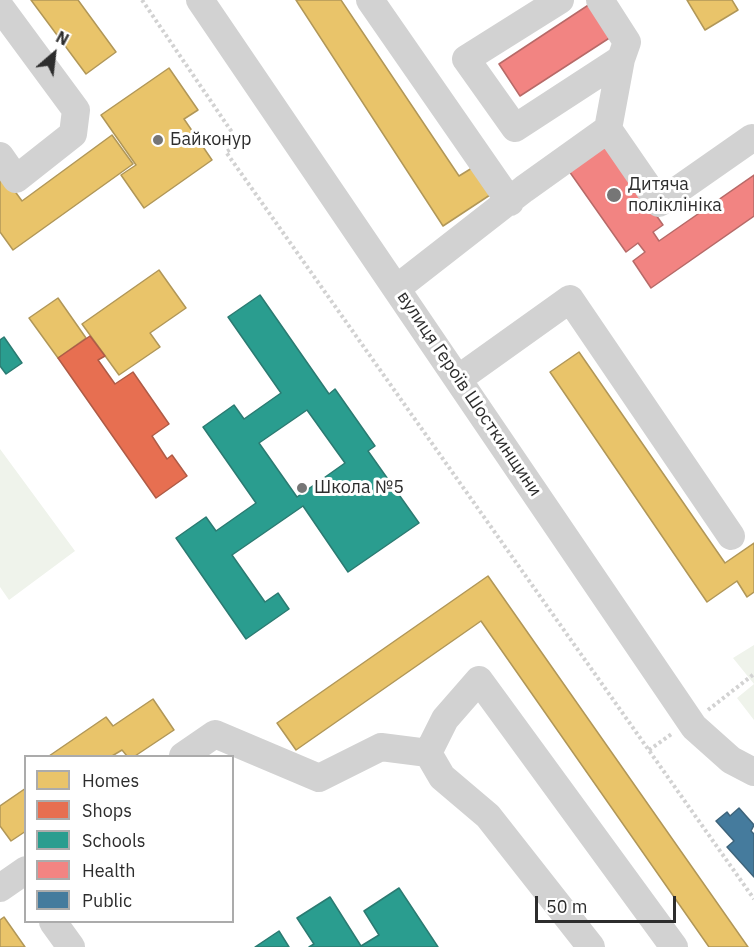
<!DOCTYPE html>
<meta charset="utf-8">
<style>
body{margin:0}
#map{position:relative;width:754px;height:947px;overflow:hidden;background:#fff;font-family:"IBM Plex Sans",sans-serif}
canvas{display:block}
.legend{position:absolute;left:24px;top:755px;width:210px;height:168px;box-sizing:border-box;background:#fff;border:2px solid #ababab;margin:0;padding:8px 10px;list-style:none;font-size:18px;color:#2d2d2d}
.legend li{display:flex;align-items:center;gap:12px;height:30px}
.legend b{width:30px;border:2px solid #ababab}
.north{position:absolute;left:24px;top:24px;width:60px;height:60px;-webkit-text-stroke:4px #fff;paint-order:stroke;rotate:28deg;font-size:16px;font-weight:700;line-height:24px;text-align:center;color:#2d2d2d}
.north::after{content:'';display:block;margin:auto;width:21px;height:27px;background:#2d2d2d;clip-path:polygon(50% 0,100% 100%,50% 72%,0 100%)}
.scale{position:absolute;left:535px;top:896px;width:141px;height:27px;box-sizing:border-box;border:3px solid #2d2d2d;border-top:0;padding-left:8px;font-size:18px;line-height:21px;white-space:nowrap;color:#2d2d2d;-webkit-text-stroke:4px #fff;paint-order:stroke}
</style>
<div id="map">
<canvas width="754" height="947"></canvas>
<ul class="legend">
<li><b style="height:16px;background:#e9c46a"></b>Homes</li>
<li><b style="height:16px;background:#e76f51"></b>Shops</li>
<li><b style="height:16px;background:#2a9d8f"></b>Schools</li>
<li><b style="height:16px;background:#f28482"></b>Health</li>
<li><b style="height:16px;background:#457b9d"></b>Public</li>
</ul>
<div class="north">N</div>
<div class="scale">50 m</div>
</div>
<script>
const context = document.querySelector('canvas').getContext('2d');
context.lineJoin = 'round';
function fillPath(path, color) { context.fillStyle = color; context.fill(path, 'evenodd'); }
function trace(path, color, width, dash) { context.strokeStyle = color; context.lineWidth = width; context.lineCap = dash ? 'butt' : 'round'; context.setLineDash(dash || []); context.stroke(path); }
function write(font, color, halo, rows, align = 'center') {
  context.font = font + ' "IBM Plex Sans",sans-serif'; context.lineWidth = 6; context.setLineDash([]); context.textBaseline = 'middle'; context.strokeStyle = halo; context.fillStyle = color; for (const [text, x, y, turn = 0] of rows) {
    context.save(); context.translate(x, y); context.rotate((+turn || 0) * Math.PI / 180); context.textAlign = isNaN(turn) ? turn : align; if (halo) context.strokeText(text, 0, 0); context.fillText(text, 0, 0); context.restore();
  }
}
fillPath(new Path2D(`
 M0 449 75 551 9 600 0 587Z
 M754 645V720L737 698 754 684 733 658Z`), '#eff3eb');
const homes = new Path2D(`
 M31 0H78L116 52 86 74Z
 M296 0H341L459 176 472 168 490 195 443 226Z
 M687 0H732L738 10 705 30Z
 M169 68 198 110 184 119 212 160 144 208 121 175 136 165 101 115Z
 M112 135 133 164 13 250 0 232V171L22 201Z
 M159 270 186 308 150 333 160 347 119 375 82 324Z
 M58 298 86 338 58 358 29 318Z
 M579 352 725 563 754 543V592L747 597 737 581 707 602 550 372Z
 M488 576 748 947H709L481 621 296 750 277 723Z
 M153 699 174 730 135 756H127L122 750 112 756H49L106 717 113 726Z
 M26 788V831L11 841 0 826V806Z
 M4 917 25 947H0V920Z`);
fillPath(homes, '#e9c46a');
trace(homes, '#b19758', 1.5);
const shops = new Path2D(`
 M90 336 105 356 98 360 115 384 133 372 169 424 152 436 167 459 172 455 187 476 156 498 58 358Z`);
fillPath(shops, '#e76f51');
trace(shops, '#af5b46', 1.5);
const schools = new Path2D(`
 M260 295 329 394 335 389 375 446 368 451 419 523 348 572 303 506 232 555 265 602 278 593 289 609 246 639 176 538 206 517 216 531 256 503 203 427 234 405 244 419 281 393 228 317ZM307 410 345 463 297 497 259 443Z
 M4 337 22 363 6 374 0 366V340Z
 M399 888 438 947H309L314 944 297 918 330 897 361 946 379 935 364 911Z
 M279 931 289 947H255Z`);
fillPath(schools, '#2a9d8f');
trace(schools, '#2b7b72', 1.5);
const health = new Path2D(`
 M593 2 614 35 520 96 499 64Z
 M607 145 663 225 653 232 659 241 754 175V216L651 288 633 261 645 252 638 243 626 252 569 171Z`);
fillPath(health, '#f28482');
trace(health, '#b76a68', 1.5);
const public = new Path2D(`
 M739 808 754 825 751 831 754 834V877L727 847 734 841 716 821 727 812 730 816Z`);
fillPath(public, '#457b9d');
trace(public, '#3e647b', 1.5);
trace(new Path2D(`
 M142 0 240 144 226 152 754 899
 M708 710 754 674
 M649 750 673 733`), '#d2d2d2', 4, [3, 3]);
trace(new Path2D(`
 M200 0 694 727 731 760 754 772
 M370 0 510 202
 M560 0 466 59 515 128 621 59
 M600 0 627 42 621 59 608 129 659 203 752 138
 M0 7 76 110 73 134 16 179 0 156
 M397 288 524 189 608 129
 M458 379 570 299 731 536
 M183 756 215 734 319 778 381 747 428 753
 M0 888 26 870
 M53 922 71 947
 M591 947 488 816 442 777 428 753 445 719 479 680 674 947`), '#d2d2d2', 28);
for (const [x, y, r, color] of [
 [158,140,6,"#767676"],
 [614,195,8,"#767676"],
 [302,488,6,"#767676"]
]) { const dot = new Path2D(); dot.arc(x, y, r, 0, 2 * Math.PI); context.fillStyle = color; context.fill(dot); trace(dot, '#fff', 2); }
write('18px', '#2d2d2d', '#fff', [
 ["Байконур",170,140],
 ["Дитяча",628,185],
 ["поліклініка",628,206],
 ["Школа №5",314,488]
], 'left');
write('18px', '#2d2d2d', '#fff', [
 ["вулиця Героїв Шосткинщини",469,394,56]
]);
</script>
